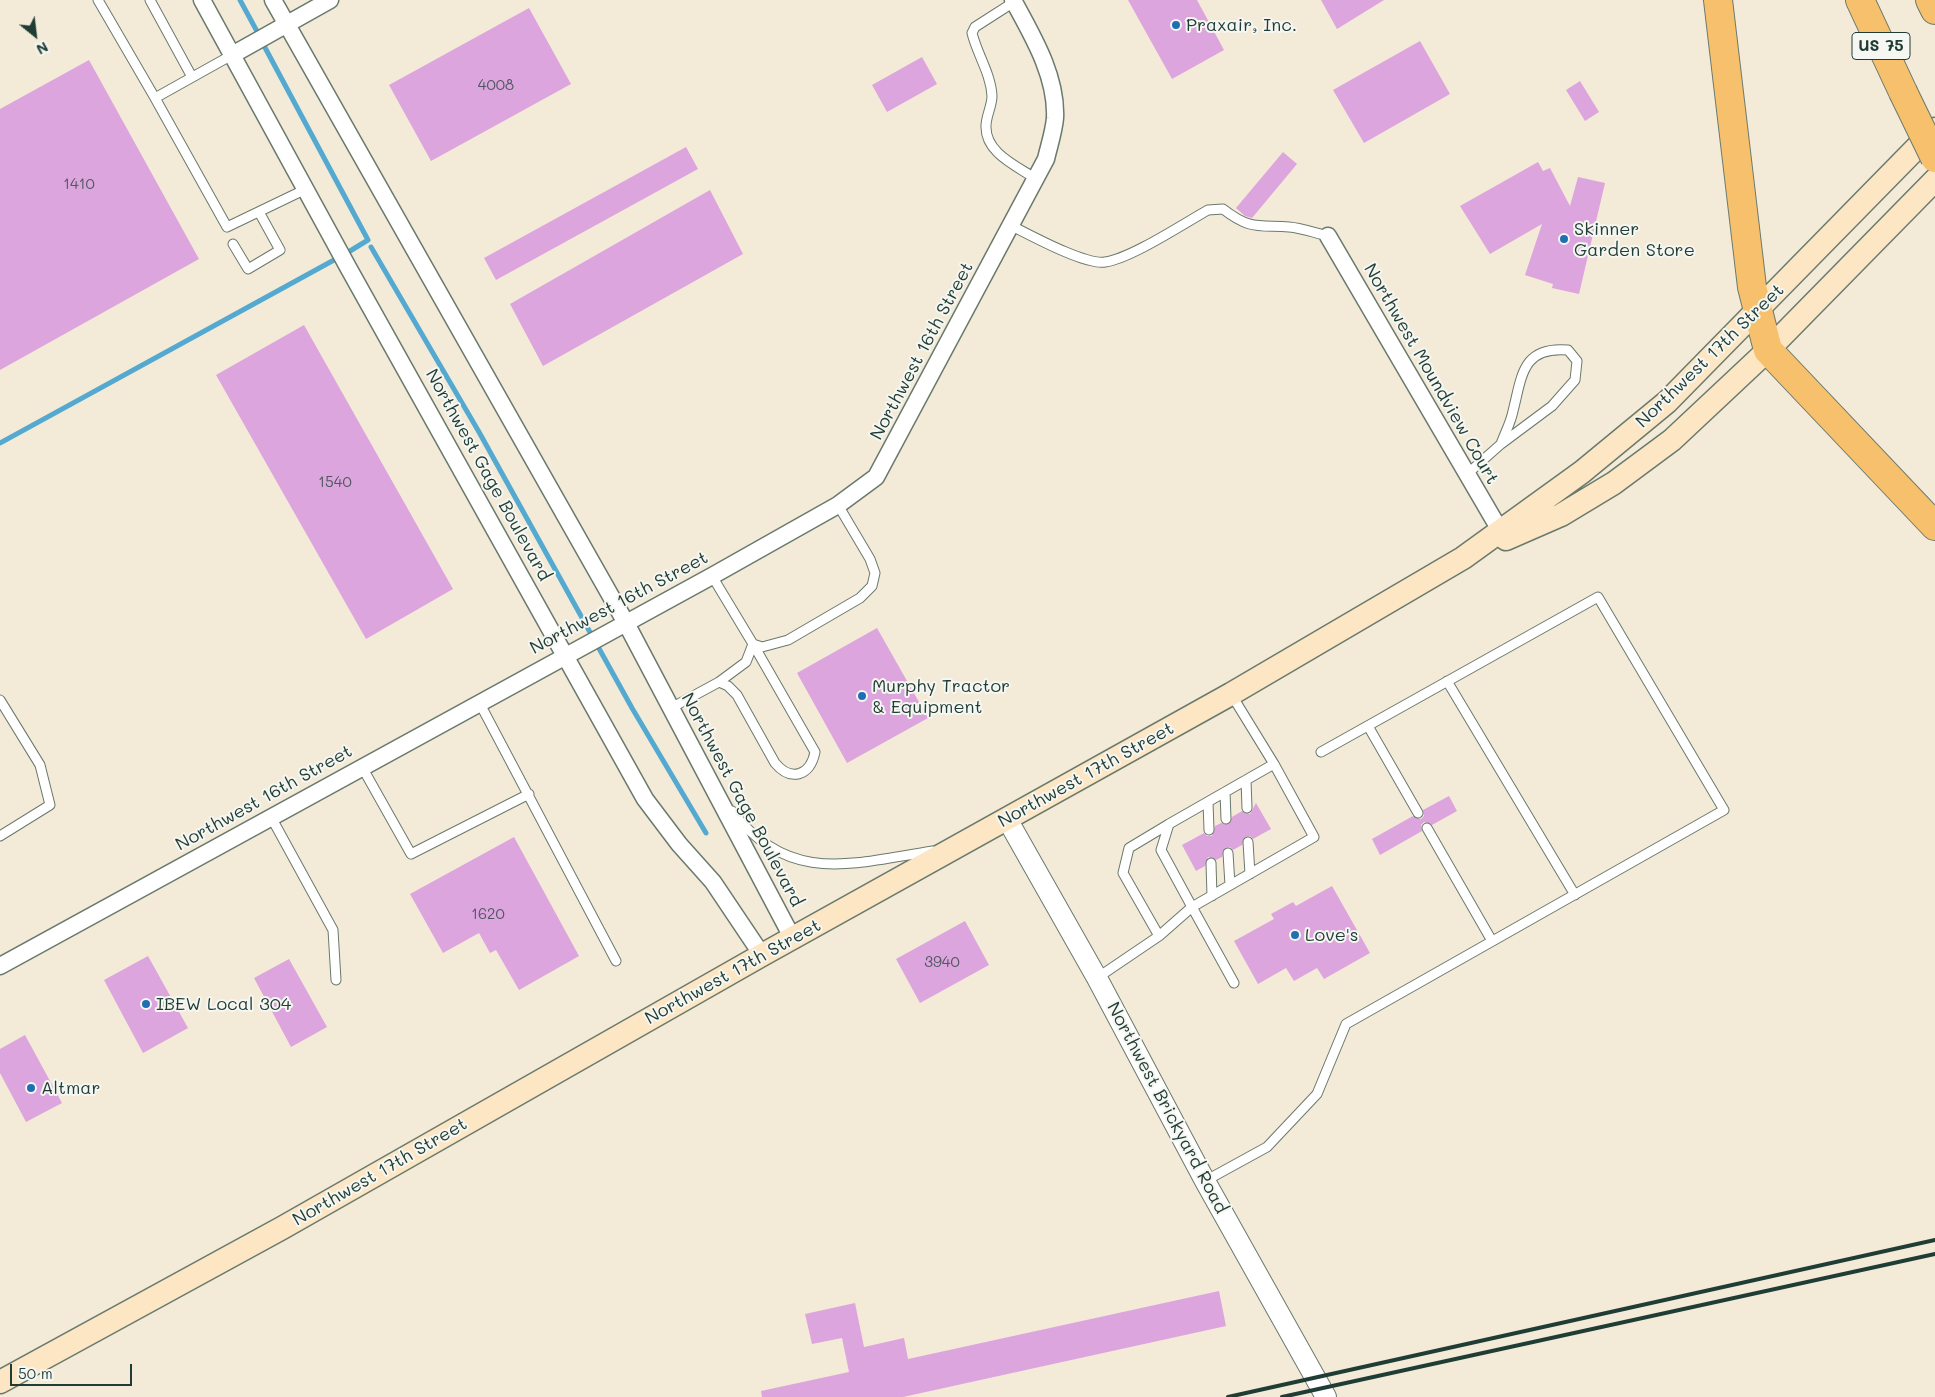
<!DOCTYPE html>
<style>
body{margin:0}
#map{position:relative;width:1935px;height:1397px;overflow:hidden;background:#f3ead8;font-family:Mali,sans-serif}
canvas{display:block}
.north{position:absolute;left:10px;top:10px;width:50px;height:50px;-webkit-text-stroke:4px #f6f6f2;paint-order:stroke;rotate:151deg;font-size:14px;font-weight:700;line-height:20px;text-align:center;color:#1f3d34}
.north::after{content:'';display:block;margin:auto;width:18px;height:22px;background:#1f3d34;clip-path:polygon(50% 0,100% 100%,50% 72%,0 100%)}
.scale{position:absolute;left:10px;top:1364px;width:122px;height:22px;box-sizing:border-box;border:2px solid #1f3d34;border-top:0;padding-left:6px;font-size:15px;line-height:18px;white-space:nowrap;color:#1f3d34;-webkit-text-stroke:4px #f6f6f2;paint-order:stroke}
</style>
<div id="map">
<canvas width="1935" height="1397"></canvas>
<div class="north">N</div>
<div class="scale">50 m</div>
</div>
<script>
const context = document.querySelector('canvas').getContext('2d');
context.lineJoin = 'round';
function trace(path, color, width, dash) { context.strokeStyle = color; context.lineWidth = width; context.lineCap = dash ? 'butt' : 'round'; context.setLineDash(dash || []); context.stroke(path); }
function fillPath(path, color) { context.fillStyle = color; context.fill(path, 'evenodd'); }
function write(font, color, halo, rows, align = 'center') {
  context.font = font + ' Mali,sans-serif'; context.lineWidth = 4; context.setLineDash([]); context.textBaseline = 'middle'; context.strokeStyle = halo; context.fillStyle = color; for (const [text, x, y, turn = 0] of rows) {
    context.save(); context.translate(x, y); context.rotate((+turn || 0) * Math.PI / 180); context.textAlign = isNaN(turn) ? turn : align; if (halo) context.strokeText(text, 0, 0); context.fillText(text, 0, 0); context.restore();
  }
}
trace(new Path2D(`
 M240 0 259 35
 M262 42 368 240 350 251
 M371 247 479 432 632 708 706 833
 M0 443 334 260`), '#54a9d0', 5);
fillPath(new Path2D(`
 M1128 0H1197L1224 50 1172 79Z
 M1321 0H1384L1337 29Z
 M529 8 571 84 431 161 389 85Z
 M1420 41 1450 94 1364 143 1333 90Z
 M922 57 937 84 887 112 872 85Z
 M89 60 199 259 0 370V109Z
 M1580 81 1599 112 1585 121 1566 90Z
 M686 147 698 169 496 280 484 258Z
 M1283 152 1297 164 1252 218 1245 216 1236 208Z
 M1538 162 1543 171 1550 168 1570 206 1578 177 1605 183 1579 294 1552 288 1553 284 1525 275 1542 224 1490 254 1460 206Z
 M710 190 743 254 543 366 510 304Z
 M304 325 453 589 366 639 216 375Z
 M877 628 928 718 847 763 797 673Z
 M1449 796 1457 811 1432 825 1424 822 1421 825 1422 831 1380 855 1372 839 1413 816 1421 819 1424 816 1423 810Z
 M1256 803 1271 829 1253 839 1250 836 1245 837 1242 845 1233 850 1230 847 1225 848 1222 857 1216 860 1208 857 1205 866 1196 871 1182 845 1204 833 1207 836H1212L1215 826 1221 823 1229 824 1232 817 1242 811 1250 814Z
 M514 837 579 956 519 990 496 950 490 953 479 933 443 953 410 894Z
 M1332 886 1370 953 1324 979 1317 968 1294 981 1286 968 1258 984 1234 941 1274 919 1271 914 1293 902 1296 906Z
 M965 921 989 965 920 1003 896 959Z
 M148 956 188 1028 143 1053 104 980Z
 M289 959 327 1027 291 1047 254 978Z
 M25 1035 62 1103 26 1122 0 1073V1049Z
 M1219 1291 1226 1326 903 1397H762L761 1391 849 1372 842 1338 812 1344 805 1314 855 1303 864 1347 904 1338 908 1359Z`), '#dda5de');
const service = new Path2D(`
 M98 0 155 98 232 55
 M150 0 192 77
 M1014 2 975 27 972 33C977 54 991 74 992 96 992 106 986 116 986 126 985 153 1017 166 1036 179
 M155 98 227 227 306 189
 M1012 226C1032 236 1085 265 1105 262 1130 259 1183 224 1208 210L1223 209C1250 230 1258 225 1289 227 1302 228 1315 233 1328 236
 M233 244 248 269 280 250 259 212
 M1466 475 1501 444 1552 406 1575 380 1577 361 1568 350C1522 346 1522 376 1513 411 1511 422 1505 433 1501 444
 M712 576 753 644 762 647 788 640 860 598 872 586 875 573 870 559 838 505
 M1447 681 1575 895
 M719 682 746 662 753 644
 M1231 694 1274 764 1314 837 1192 907 1161 850 1169 824 1274 764
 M0 700 40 765 50 805 0 836
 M479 702 616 961
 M671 708 719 682 728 686 737 695 775 763C791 782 810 776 815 752L753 644
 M1368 726 1418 813
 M362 767 411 854 529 794
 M1246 780 1247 808
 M1225 792 1226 819
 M1208 802 1209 830
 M732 811C789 886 854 863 933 851
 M271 817 333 930 336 980
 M1427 828 1492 941
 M1248 842 1250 874
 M1228 853 1230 885
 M1211 863 1212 896
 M1159 936 1123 873 1129 848 1169 824
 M1097 978 1159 936 1192 907 1234 983
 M1205 1181 1267 1147 1317 1094 1346 1024 1724 810 1598 597 1321 752`);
const minor = new Path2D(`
 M202 0 349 269 645 799 679 844 713 882 762 955
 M273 0 626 623 793 939
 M232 55 330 0
 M1328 236 1501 532
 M0 966 712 576 838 505 876 477 1046 159C1049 146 1054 131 1055 118 1057 76 1032 35 1013 0`);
const tertiary = new Path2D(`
 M1007 819 1097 978 1205 1181 1326 1397`);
const secondary = new Path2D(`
 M1506 539 1561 515 1614 483 1672 440 1768 350 1935 180
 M0 1382 282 1228 762 955 1231 694 1463 558 1582 472 1667 402 1935 129`);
const motorway = new Path2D(`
 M1718 0 1752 287 1768 350 1935 526
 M1860 0 1903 92
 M1930 0 1935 10`);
trace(service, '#697a6d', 11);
trace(minor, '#697a6d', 19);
trace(tertiary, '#697a6d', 22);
trace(secondary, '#697a6d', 25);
trace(motorway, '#697a6d', 30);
trace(service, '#fff', 9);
trace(minor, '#fff', 16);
trace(tertiary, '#fff', 20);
trace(secondary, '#fce6c4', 22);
trace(motorway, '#f7c06c', 28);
trace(new Path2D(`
 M1228 1397 1935 1240
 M1282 1397 1935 1254`), '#1f3d34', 4);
const motorwayBridge = new Path2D(`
 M1903 92 1935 158`);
trace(motorwayBridge, '#697a6d', 30, []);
trace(motorwayBridge, '#f7c06c', 28);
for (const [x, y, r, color] of [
 [1176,25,5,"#1f6fb2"],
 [1564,239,5,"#1f6fb2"],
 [862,696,5,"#1f6fb2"],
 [1295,935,5,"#1f6fb2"],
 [146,1004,5,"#1f6fb2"],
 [31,1088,5,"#1f6fb2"]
]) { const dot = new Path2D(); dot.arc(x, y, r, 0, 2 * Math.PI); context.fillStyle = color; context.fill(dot); trace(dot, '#f6f6f2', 2); }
write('15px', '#4e575e', null, [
 ["4008",496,85],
 ["1410",79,184],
 ["1540",335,482],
 ["1620",488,914],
 ["3940",942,962]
]);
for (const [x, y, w] of [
 [1881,46,58]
]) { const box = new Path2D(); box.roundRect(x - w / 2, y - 13.5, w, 27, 4); context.fillStyle = '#f6f6f2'; context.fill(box); trace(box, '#1f3d34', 1); }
write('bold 16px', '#1f3d34', null, [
 ["US 75",1881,46]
]);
write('18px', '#1f3d34', '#f6f6f2', [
 ["Praxair, Inc.",1186,25],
 ["Skinner",1574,229],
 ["Garden Store",1574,250],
 ["Murphy Tractor",872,686],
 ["& Equipment",872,707],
 ["Love's",1305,935],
 ["IBEW Local 304",156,1004],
 ["Altmar",41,1088]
], 'left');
write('18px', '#1f3d34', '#f6f6f2', [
 ["Northwest 16th Street",922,351,-62],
 ["Northwest 17th Street",1710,356,-44],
 ["Northwest Moundview Court",1431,374,60],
 ["Northwest Gage Boulevard",488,475,61],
 ["Northwest 16th Street",619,603,-28],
 ["Northwest 17th Street",1086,775,-29],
 ["Northwest 16th Street",264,798,-29],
 ["Northwest Gage Boulevard",742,800,62],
 ["Northwest 17th Street",733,972,-29],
 ["Northwest Brickyard Road",1167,1108,62],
 ["Northwest 17th Street",380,1172,-30]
]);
</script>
